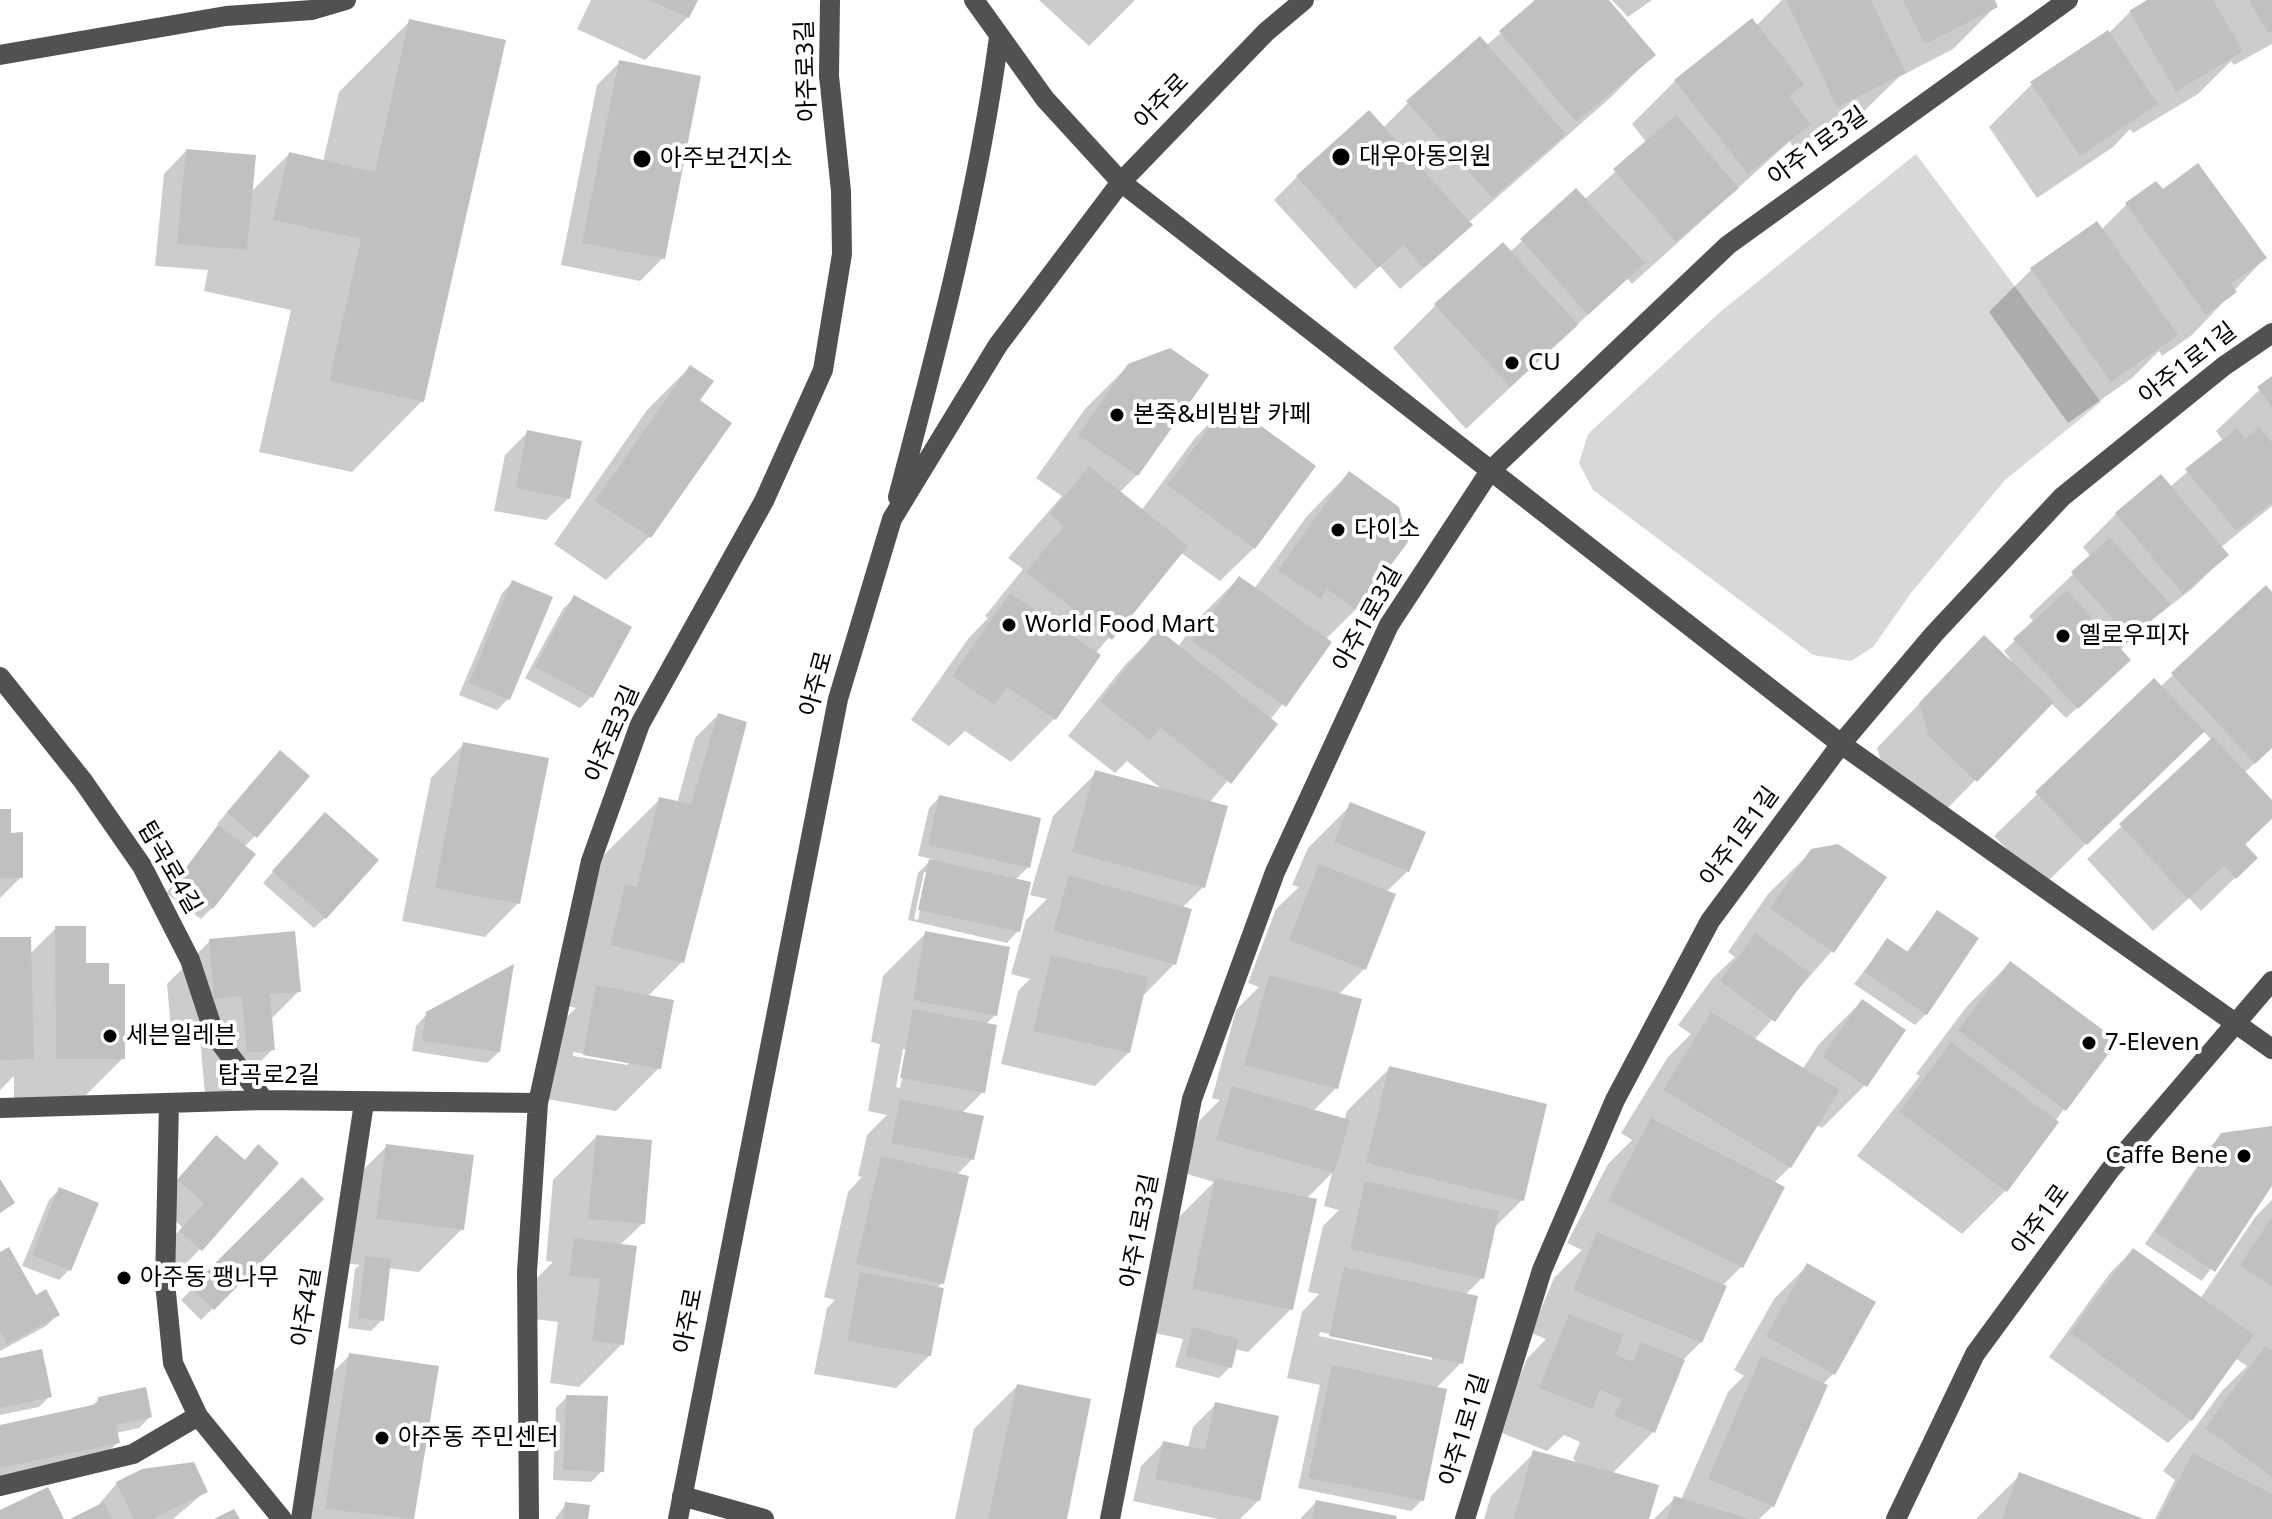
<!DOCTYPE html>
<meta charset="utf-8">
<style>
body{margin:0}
canvas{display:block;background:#fff}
</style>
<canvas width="2272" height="1519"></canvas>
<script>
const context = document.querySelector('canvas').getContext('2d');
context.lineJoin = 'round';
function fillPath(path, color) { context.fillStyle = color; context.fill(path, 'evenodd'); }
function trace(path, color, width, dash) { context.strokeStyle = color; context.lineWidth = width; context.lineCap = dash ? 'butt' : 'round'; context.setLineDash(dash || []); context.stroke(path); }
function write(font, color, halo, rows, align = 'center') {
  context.font = font + ' "Noto Sans","Noto Sans KR",sans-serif'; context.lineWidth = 8; context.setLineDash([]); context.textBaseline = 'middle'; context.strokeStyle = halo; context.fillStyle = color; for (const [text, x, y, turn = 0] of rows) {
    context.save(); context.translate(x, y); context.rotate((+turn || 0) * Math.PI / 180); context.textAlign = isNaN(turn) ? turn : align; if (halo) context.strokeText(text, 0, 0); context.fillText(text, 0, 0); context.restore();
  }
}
fillPath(new Path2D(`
 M1916 154 2101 402 2005 480 1911 593 1873 647 1851 661 1813 655 1593 490 1579 463 1588 434 1719 313Z`), '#d8d8d8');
fillPath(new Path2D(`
 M591 0H695L688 17 645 60 577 29Z
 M1039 0H1135L1089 46Z
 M1538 0H1606L1653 55 1610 98 1468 223 1470 225 1447 248 1400 289 1380 266 1355 289 1274 200 1297 177 1383 128 1408 103 1486 46Z
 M1612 0H1652L1628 17Z
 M1782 0H1993L1996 6 1953 49 1899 77 1860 115 1793 148 1790 141 1632 284 1627 278 1466 429 1393 348 1436 305 1510 252 1576 191 1584 200 1647 143 1632 124 1675 81 1756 26Z
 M2151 0H2272V44L2234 65 2231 61 2198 94 2133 133 2130 129 2113 147 2037 198 1989 127 2032 84 2108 34 2130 12Z
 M410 21 422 401 352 472 259 452 291 310 204 291 208 270 155 266 164 174 186 151 250 193 289 154 323 162 339 92Z
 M620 62 663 258 640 281 561 265 597 85Z
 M2162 192 2265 258 2192 335 2162 356 2159 351 2132 378 2068 423 1989 312 2032 269 2101 230 2127 204Z
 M1129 365 1137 475 1119 493 1141 511 1195 438 1228 404 1254 548 1220 581 1180 552 1095 654 1098 656 1054 719 1011 762 965 731 949 746 911 720 968 639 988 618 985 616 1023 569 1008 558 1062 496 1036 478 1085 409Z
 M690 367 697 401 729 423 649 537 606 580 554 544 647 410Z
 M2272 378V506L2220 548 2226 555 2193 588 2147 624 2120 650 2118 671 2066 718 2051 703 1933 823 1887 779 1877 748 1941 681 2010 663 2012 661 2004 651 2034 622 2029 616 2091 557 2083 547 2116 514 2170 487 2223 441 2216 431Z
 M528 432 569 498 546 520 494 511 505 455Z
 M1349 473 1356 609 1325 640 1330 643 1270 720 1275 724 1209 803 1203 887 1182 908 1174 964 1142 997 1129 1052 1095 1086 1001 1064 1018 991 1030 979 1011 974 1026 920 1047 899 1030 895 1053 816 1096 773 1164 791 1127 761 1115 773 1068 736 1125 665 1158 632 1178 647 1196 621 1239 578 1254 589 1307 516Z
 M513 582 550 598 508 699 497 710 459 695 502 593Z
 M2266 588 2272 595V747L2244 773 2272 803V817L2244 846 2255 858 2201 911 2189 898 2153 931 2087 859 2212 740 2202 730 2043 886 1994 836 2154 681 2160 687Z
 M574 598 629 627 591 697 580 708 525 678 563 609Z
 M718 715 682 962 647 997 659 1068 616 1111 541 1098 553 1030 576 1008 553 1002 602 857 660 799 677 803 695 738ZM573 1052 628 1061V1065L573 1056Z
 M464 744 518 903 485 937 402 921 431 778Z
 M270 763 255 836 244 847 212 908 201 919 166 893 220 826 217 824Z
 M940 797 1028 867 1014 881 1018 931 1007 943 908 920 918 873 932 859 918 856 929 808ZM924 872H928L918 920 914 919Z
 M1351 805 1408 871 1386 892 1364 969 1338 995 1336 1088 1313 1111 1344 1121 1347 1111 1390 1068 1522 1200 1493 1229 1482 1278 1465 1295 1461 1363 1436 1388 1422 1500 1411 1511 1298 1488 1320 1385 1287 1378 1302 1312 1319 1294 1308 1292 1323 1226 1339 1210 1324 1206 1332 1173 1307 1198 1291 1309 1248 1352 1235 1349 1230 1367 1219 1378 1175 1367 1183 1339 1150 1332 1173 1223 1214 1182 1184 1173 1199 1121 1220 1100 1212 1098 1236 1010 1259 987 1248 983 1276 909 1299 887 1292 885 1308 848ZM1320 1332 1432 1356V1360L1319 1336Z
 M0 811 21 877 0 898Z
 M314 826 325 918 314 928 263 883Z
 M1812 851 1832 951 1754 1040 1802 1070 1819 1044 1862 1001 1865 1085 1822 1128 1816 1124 1790 1167 1773 1184 1782 1188 1741 1267 1722 1286 1701 1342 1682 1361 1653 1432 1612 1474 1647 1519H1484L1491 1496 1534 1453 1580 1465 1573 1459 1580 1442 1564 1435 1547 1451 1497 1431 1527 1359 1546 1339 1531 1333 1554 1278 1582 1250 1567 1243 1608 1164 1632 1140 1621 1133 1668 1057 1691 1034 1678 1025 1713 978 1735 957 1728 952 1768 894Z
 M1937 912 1926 1014 1915 1025 1854 984 1887 941 1906 953Z
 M56 928 84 965 107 986 123 1058 80 1101 14 1102V1076L0 1090V939L29 955Z
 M926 933 995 1015 985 1025 983 1092 961 1114 972 1159 957 1175 942 1283 937 1288 930 1355 896 1388 814 1374 827 1308 835 1300 824 1297 848 1192 862 1177 858 1176 867 1135 887 1115 868 1111 880 1044 871 1042 883 976ZM903 1049H908L900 1088 896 1087Z
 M210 941 299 991 271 1019 273 1049 230 1092 205 1095 200 1038 172 1041 167 984Z
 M2010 963 2064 1109 2005 1191 1962 1234 1857 1156 1920 1076 1916 1074 1967 1006Z
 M427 1014 499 1052 487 1063 412 1051 416 1026Z
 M2272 1128V1183L2202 1281 2145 1244 2210 1147 2222 1135Z
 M596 1137 643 1223 620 1245 622 1344 579 1387 550 1383 558 1322 527 1318 532 1283 553 1262 546 1261 553 1180Z
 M216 1138 200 1249 178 1272 158 1255 182 1227 156 1203Z
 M387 1146 462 1229 419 1272 388 1268 382 1320 371 1331 348 1328 355 1269 360 1265 334 1262 344 1189Z
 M302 1179 322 1199 201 1320 181 1300Z
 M60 1189 70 1269 59 1280 22 1266 49 1200Z
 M2272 1200V1519H2155L2175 1480 2163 1471 2222 1391 2247 1366 2235 1358 2191 1420 2168 1443 2049 1357 2110 1273 2133 1250 2200 1299 2256 1216Z
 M0 1255 35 1298 57 1315 46 1326 0 1351Z
 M1807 1266 1874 1303 1833 1374 1822 1385 1773 1506 1759 1519H1654L1675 1498 1681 1500 1728 1392 1744 1376 1734 1370 1774 1299Z
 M350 1355 436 1368 412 1519H305L327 1378Z
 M0 1360 50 1396 39 1407 0 1415Z
 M1017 1386 1065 1519H955L974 1429Z
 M567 1397 602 1471 591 1482 553 1480 556 1408Z
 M99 1399 150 1417 139 1428 116 1433 118 1442 107 1453 0 1476V1427L91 1407Z
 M1216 1404 1259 1500 1240 1519H1218L1133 1501 1141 1466 1164 1443 1188 1448 1193 1427Z
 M2020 1475 2139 1519H1976Z
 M117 1483 206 1491 173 1519H74L95 1509Z
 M1316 1502 1394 1519H1300Z
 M566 1504 586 1519H555Z`), '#0003');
fillPath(new Path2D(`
 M649 0H698L689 18Z
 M1535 0H1609L1656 55 1576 122 1499 31Z
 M1786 0H1871L1906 73 1837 107Z
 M1903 0H1995L1998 7 1925 44Z
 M2147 0H2213L2243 51 2176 92 2129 11Z
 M2249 0H2272V31L2268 33Z
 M1752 18 1804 84 1789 96 1811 124 1748 174 1674 80Z
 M409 19 506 40 424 402 329 381 361 239 273 220 289 152 375 172Z
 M2108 30 2158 104 2080 156 2030 82Z
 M1480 36 1566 134 1492 198 1406 101Z
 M619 60 701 76 665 259 582 243Z
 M1369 110 1473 225 1424 268 1403 245 1378 268 1296 176Z
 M1676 115 1739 188 1676 242 1613 169Z
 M186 149 256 155 247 250 177 244Z
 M2198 163 2267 258 2231 284 2237 292 2206 315 2125 203 2156 181 2163 189Z
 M1576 188 1645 263 1588 315 1520 239Z
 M2097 221 2178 335 2111 382 2030 268Z
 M1503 242 1578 325 1510 387 1434 304Z
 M1170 348 1209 375 1138 476 1078 435 1128 364Z
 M690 365 714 381 700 400 732 423 651 538 595 501Z
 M2272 376V407L2257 387Z
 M1228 402 1316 466 1255 549 1167 485Z
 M2259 427 2272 443V502L2236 531 2185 469 2237 428 2245 439Z
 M527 430 582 441 570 499 516 488Z
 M1089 466 1188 546 1112 640 1026 572 1064 526 1050 514Z
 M1349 471 1399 507 1408 542 1357 611 1327 589 1320 599 1278 570Z
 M2161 474 2229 555 2183 594 2115 513Z
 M2110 537 2170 604 2130 639 2071 572Z
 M1239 576 1332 642 1286 707 1192 641Z
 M512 580 553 597 510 700 469 683Z
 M2266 585 2272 592V748L2255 764 2171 673Z
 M2067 590 2131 660 2078 709 2013 639Z
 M1010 593 1101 655 1056 720 1007 687 994 705 952 676Z
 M574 595 632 627 593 698 535 667Z
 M1158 629 1278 724 1231 784 1161 728 1150 741 1100 701Z
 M1984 635 2054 702 1977 782 1929 736 1919 703Z
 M2154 678 2205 731 2087 845 2035 792Z
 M718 713 747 722 684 963 610 945 625 884 637 887 659 797 691 804Z
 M2213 737 2272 800V819L2245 844 2258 858 2236 879 2224 866 2188 899 2119 824Z
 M463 742 549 758 520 904 435 888Z
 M280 750 310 776 257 838 227 812Z
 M1095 770 1228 806 1205 888 1072 852Z
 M939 795 1041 818 1030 868 928 845Z
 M1350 802 1426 832 1409 872 1334 842Z
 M0 809H11V833L23 832V878H0Z
 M325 812 379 860 326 919 272 871Z
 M218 825 256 854 213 909 176 881Z
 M1838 844 1887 877 1834 953 1770 908 1811 849Z
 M929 859 1031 882 1020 932 918 910Z
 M1319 864 1396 894 1366 970 1289 940Z
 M1069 875 1192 909 1176 965 1053 931Z
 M1937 910 1979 938 1927 1015 1864 972 1887 938 1908 952Z
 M55 926H86V963H109V984H125V1059H56Z
 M295 931 301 992 270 994 275 1050 247 1053 242 996 214 999 209 939Z
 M925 931 1010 947 997 1016 913 1000Z
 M1756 933 1810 973 1775 1022 1720 981Z
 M0 937H31L34 1059 0 1060Z
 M1051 955 1148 977 1130 1053 1033 1031Z
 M2010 961 2118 1041 2066 1111 1958 1030Z
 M514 964 500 1052 422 1041 426 1012Z
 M1269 975 1362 999 1338 1089 1244 1065Z
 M596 985 674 1000 661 1069 583 1055Z
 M1862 999 1906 1030 1867 1087 1822 1057Z
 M913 1009 997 1025 985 1093 900 1078Z
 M1711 1012 1840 1090 1791 1168 1663 1090Z
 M1951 1042 2059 1122 2007 1192 1899 1112Z
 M1389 1066 1547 1104 1524 1201 1366 1163Z
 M1232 1086 1350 1120 1334 1173 1216 1140Z
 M900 1099 984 1116 974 1160 891 1143Z
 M1651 1118 1785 1187 1743 1268 1608 1200Z
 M2272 1126V1186L2215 1272 2155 1232 2221 1133Z
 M216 1135 245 1160 258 1144 279 1163 202 1251 179 1231 204 1203 177 1180Z
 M596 1135 652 1140 645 1224 588 1219Z
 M386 1144 474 1155 464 1230 376 1219Z
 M881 1156 969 1176 944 1284 856 1264Z
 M302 1177 324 1199 214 1310 190 1288Z
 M1215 1178 1317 1199 1293 1310 1192 1289Z
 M0 1179 15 1203 0 1213Z
 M1365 1181 1499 1211 1484 1279 1350 1249Z
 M59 1187 99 1203 71 1271 32 1255Z
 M2272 1217V1287L2240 1265Z
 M1597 1232 1727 1286 1702 1343 1573 1290Z
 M574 1238 637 1246 624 1345 592 1341 600 1279 569 1276Z
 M9 1247 36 1295 46 1289 60 1315 7 1344 0 1331V1252Z
 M2133 1248 2254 1335 2192 1421 2070 1333Z
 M365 1256 391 1259 384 1321 358 1318Z
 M1807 1263 1876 1302 1835 1375 1766 1336Z
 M1344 1267 1478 1296 1463 1364 1329 1336Z
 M860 1272 944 1288 931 1356 847 1341Z
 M1569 1314 1623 1335 1616 1355 1633 1362 1641 1342 1685 1360 1655 1433 1614 1416 1622 1399 1600 1390 1592 1409 1539 1388Z
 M1193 1327 1239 1339 1232 1368 1185 1356Z
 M2265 1346 2272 1351V1477L2205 1428Z
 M42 1349 52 1397 0 1408V1358Z
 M349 1353 439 1366 414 1519 325 1509Z
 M1761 1356 1828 1385 1774 1507 1708 1479Z
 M1332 1365 1447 1389 1424 1501 1308 1478Z
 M1017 1384 1091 1399 1067 1519H988Z
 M146 1387 152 1417 116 1425 120 1443 0 1468V1425L97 1404 98 1397Z
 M566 1395 608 1396 604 1472 563 1470Z
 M1215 1402 1279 1416 1260 1501 1155 1479 1163 1441 1205 1450Z
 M1533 1450 1659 1485 1649 1519H1514Z
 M2193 1453 2272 1494V1519H2158Z
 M194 1462 208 1492 152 1519H134L116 1482 142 1469Z
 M2019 1472 2144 1519H2002Z
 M48 1487 64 1519H0V1510Z
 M1674 1496 1747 1518V1519H1667Z
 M1316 1500 1397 1516 1396 1519H1312Z
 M104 1502 112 1519H70Z
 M565 1502 590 1505 588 1519H563Z
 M234 1509 240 1519H214Z`), '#c0c0c0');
trace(new Path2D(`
 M974 0 1045 99 1121 182 1841 744 2272 1049
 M0 55 226 16 312 10 346 0
 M898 497C938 345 978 194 999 37
 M0 677 83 781 142 866 190 960 215 1036 264 1100
 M169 1103 165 1283 173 1363 198 1416 282 1519
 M0 1108 264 1100 538 1103
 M0 1486 133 1454 198 1416
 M682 1496 764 1519
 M301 1519 364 1103
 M529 1519 527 1272 538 1103 591 861 640 724 764 501 823 370 842 254 841 191 829 76 830 0
 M678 1519 838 699 892 519 998 345 1121 182 1266 32 1304 0
 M1110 1519 1192 1099 1275 872 1389 625 1490 471 1728 245 2068 0
 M1465 1519 1542 1270 1615 1100 1710 921 1841 744 1934 634 2062 497 2224 366 2272 333
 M1896 1519 1975 1354 2110 1170 2272 981`), '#515151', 20);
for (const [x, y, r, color] of [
 [1341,157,10,"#000"],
 [642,159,10,"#000"],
 [1512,363,8,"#000"],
 [1117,415,8,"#000"],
 [1338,530,8,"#000"],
 [1009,625,8,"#000"],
 [2063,636,8,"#000"],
 [110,1036,8,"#000"],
 [2089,1043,8,"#000"],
 [2244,1156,8,"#000"],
 [124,1278,8,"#000"],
 [382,1438,8,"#000"]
]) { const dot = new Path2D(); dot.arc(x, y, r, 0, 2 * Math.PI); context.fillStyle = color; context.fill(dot); trace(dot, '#fff', 3); }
write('24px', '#000', '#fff', [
 ["아주로3길",807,71,-92],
 ["아주로",1162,102,-46],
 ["아주1로3길",1818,147,-36],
 ["아주1로1길",2188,364,-38],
 ["아주1로3길",1368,619,-61],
 ["아주로",817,684,-75],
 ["아주로3길",613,734,-67],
 ["아주1로1길",1740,837,-54],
 ["탑곡로4길",169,868,60],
 ["탑곡로2길",269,1076],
 ["아주1로",2041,1220,-54],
 ["아주1로3길",1140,1231,-79],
 ["아주4길",307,1307,-81],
 ["아주로",689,1321,-79],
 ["아주1로1길",1465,1430,-73]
]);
write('24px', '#000', '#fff', [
 ["대우아동의원",1359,157],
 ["아주보건지소",660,159],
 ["CU",1528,363],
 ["본죽&비빔밥 카페",1133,415],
 ["다이소",1354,530],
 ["World Food Mart",1025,625],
 ["옐로우피자",2079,636],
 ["세븐일레븐",126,1036],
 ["7-Eleven",2105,1043],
 ["Caffe Bene",2228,1156,"right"],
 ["아주동 팽나무",140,1278],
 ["아주동 주민센터",398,1438]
], 'left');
</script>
